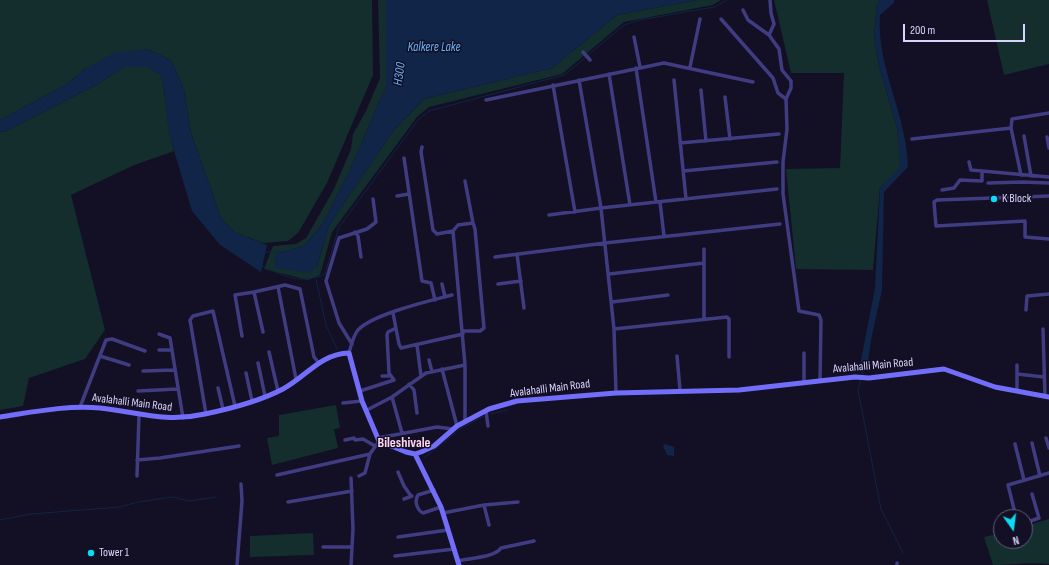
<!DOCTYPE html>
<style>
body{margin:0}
#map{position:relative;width:1049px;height:565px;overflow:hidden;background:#130f24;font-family:"Sofia Sans Condensed",sans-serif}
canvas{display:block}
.north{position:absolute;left:993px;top:509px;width:40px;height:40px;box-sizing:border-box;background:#130f24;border:1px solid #625e7b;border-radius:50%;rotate:166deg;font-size:11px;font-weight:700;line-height:16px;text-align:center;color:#d9d4fe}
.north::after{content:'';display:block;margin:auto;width:14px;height:18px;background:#08ddf5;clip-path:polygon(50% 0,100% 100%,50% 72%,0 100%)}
.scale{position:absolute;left:903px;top:24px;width:122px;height:18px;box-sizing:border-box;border:2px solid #d9d4fe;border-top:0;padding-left:5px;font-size:12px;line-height:14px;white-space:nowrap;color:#d9d4fe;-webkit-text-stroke:3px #130f24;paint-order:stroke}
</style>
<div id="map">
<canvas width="1049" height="565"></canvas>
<div class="north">N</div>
<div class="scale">200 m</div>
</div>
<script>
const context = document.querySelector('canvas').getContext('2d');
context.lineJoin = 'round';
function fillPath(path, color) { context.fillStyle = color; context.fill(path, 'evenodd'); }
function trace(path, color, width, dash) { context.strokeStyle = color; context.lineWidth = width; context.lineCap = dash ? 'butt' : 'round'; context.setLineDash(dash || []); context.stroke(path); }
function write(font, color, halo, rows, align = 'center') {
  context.font = font + ' "Sofia Sans Condensed",sans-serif'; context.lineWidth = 3; context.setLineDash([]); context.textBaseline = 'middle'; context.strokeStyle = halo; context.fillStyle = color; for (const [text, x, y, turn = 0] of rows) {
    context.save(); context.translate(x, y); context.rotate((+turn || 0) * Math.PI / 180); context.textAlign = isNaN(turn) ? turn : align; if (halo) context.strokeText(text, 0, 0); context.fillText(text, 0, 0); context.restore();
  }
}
fillPath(new Path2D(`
 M0 0H372L373 75 327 183 298 233 288 241 263 243 234 232 221 218 191 133 184 90 171 60 147 49 85 69 67 84 0 120Z
 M378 0H386V86L350 170 323 223 304 246 276 254 275 267H317L329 225 393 131 424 99 552 68 617 15 698 0H721L713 5 624 22 562 74 429 107 417 117 332 232 320 275 308 280 264 269 273 246 296 244 306 238 334 189 351 149 353 134 366 111 380 78Z
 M774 0H881L877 4 874 37 879 66 897 128 901 167 880 188 873 270 796 269 786 169 840 168 844 73H791Z
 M987 0H1049V64L1004 75Z
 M124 67H148L161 75C167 100 166 126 174 151L132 166 71 195 105 330 85 359 29 378 23 406 0 410V132L6 131 98 84Z
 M336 405 340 428 334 429 338 448 272 465 267 438 279 436V415Z
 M1049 519V564C1030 562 1012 565 993 565L984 537 1001 533V541H1025V526Z
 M313 533 314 555 250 557V536Z`), '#132e2d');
fillPath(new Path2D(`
 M386 0H698L617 15 552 68 424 99 393 131 329 225 317 267 308 273 274 267 276 254 304 246 323 223 350 170 386 86Z
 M881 0H894V3L880 15C876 66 907 115 908 167L884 192 882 290 871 340 867 370H859L875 288 880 188 900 167 897 128 879 66 874 37 877 4Z
 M147 49 171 60 184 90 191 133 221 218 234 232 267 245 261 272 220 245 192 211 169 134 164 91 161 75 148 67H124L98 84 6 131 0 132V120L67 84 85 69 114 53Z
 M665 444 674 447V456L667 455 663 446Z`), '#102548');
trace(new Path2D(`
 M588 55 624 25 640 20 714 7 727 0
 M328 228 341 207
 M266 252 285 251
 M262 266C284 276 301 285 325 274L339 227 418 120 429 111 564 75 586 57
 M316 279 326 325 337 349
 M862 376 864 370
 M861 379 858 390 881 509 903 553
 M490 414 508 410
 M424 458 460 429 484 416
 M0 520 31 514 120 507 138 502 173 497 189 501 216 497`), '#102548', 1);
trace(new Path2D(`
 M743 10 748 20 769 35 779 49 782 70 791 81V88L786 99 787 129 783 162V194L799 311 819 315 821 320 820 381
 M721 19 773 78 778 93 786 99
 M769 35 774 24 771 13 770 0
 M634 37 640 67
 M583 52 590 60
 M690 67 700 19
 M636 68 656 202
 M609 74 630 205
 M674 80 686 199
 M553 85 575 212
 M701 90 706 141
 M725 97 730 139
 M486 100 664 63 753 82
 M1011 128 1012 119 1049 113
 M1024 136 1031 176
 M1047 137 1049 148
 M912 139 1011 128 1021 175
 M680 143 779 134
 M422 147 421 152 433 230 437 234 453 231
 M404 158 422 281 431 283 435 300
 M969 162 971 170 1049 177
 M683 171 777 162
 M465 181 473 223
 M988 183 1022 182 1049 183
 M942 190 954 188 960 180 982 181V171
 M397 196 409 194
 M1049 196 937 200 934 202 936 226 1025 221V237L1049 239
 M660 202 664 236
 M549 215 601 208 579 80
 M355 232 358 236 361 257
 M517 254 524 308
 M495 257 605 243 780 224
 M609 274 704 263
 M442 284 445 297
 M498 284 521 281
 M278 287 296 379
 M612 302 668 295
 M1026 310 1027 296 1049 294
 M393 313 399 344 401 348 463 334
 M704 319V249
 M614 329 727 317 729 319V357
 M1043 329 1045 397
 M462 331H480L484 328 475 229 473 223 458 225 453 231 465 365V422
 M263 332 254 292 285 285 300 289 314 357 318 362
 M159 334 170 338 183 418
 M242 336 235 295 254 292
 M352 344 339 323 326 281 339 238 367 229 376 222 373 199
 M417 345 421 376
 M159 350H171
 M269 352 278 391
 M349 353C351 346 353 336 358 330 373 314 429 301 452 295
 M100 356 129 365
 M677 356 680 390
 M429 360 432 372
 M258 363 265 396
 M442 369 457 426
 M143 371 174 370
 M246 373 252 401
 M1017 374 1044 377
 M382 376H389
 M804 382V353
 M409 384 414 390 417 413
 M218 388 223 409
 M138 391 177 389
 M360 391 394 380 389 373 387 335 388 332 396 328
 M1017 391V365
 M616 393 614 329 601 208 777 189
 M392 397 402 433
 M343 403 362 401
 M80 407 106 340 112 339 145 351
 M367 410 392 397 426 373 465 365
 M486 411 488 426
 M206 414 190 320 193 316 213 311 235 406
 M378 438 437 427 453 429
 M1046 438 1049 448
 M345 440 354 438 355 440 363 439 375 446
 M1032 443 1040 476
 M1015 444 1024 480
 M137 460 160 458 239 446
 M398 472 404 486 411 496
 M277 475 370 454 379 441
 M137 476 139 415
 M359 476 365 473 370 454
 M351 478 353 529 351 565
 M434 490 418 495C414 501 417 510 423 513L441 507
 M404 499 412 496
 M288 502 352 491
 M484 505 489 525
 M443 513 484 505 518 502
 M1016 517 1008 485 1049 473
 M1025 523 1039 518 1032 494
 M398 537 448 530
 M323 547H352
 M395 556 454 549
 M457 561C469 558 494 558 501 548L534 541
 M897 563V565
 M237 565 242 501 241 484`), '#3f3c82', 3.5);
trace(new Path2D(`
 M0 417C33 412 67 405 100 408 138 412 165 423 205 414 229 409 262 400 283 389 307 376 320 354 349 353L362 401 379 441 406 452 415 454 421 452 434 446 457 426 489 409 517 401 616 393 739 390 855 377 869 378 944 369 995 387 1049 397
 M415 454 441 507 459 565`), '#726efa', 5);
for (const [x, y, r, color] of [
 [994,199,4,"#08ddf5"],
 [91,553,4,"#08ddf5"]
]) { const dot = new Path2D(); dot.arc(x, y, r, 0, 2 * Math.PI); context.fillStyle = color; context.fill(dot); trace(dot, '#130f24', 1.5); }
write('12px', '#d9d4fe', '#130f24', [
 ["K Block",1002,199],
 ["Tower 1",99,553]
], 'left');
write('12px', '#d9d4fe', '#130f24', [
 ["Avalahalli Main Road",873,366,-5],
 ["Avalahalli Main Road",550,389,-7],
 ["Avalahalli Main Road",132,403,7]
]);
write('italic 13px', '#66b5fa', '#130f24', [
 ["Kalkere Lake",434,48],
 ["H300",400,74,-82]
]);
write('bold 14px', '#fed6ef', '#130f24', [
 ["Bileshivale",404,443]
]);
</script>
